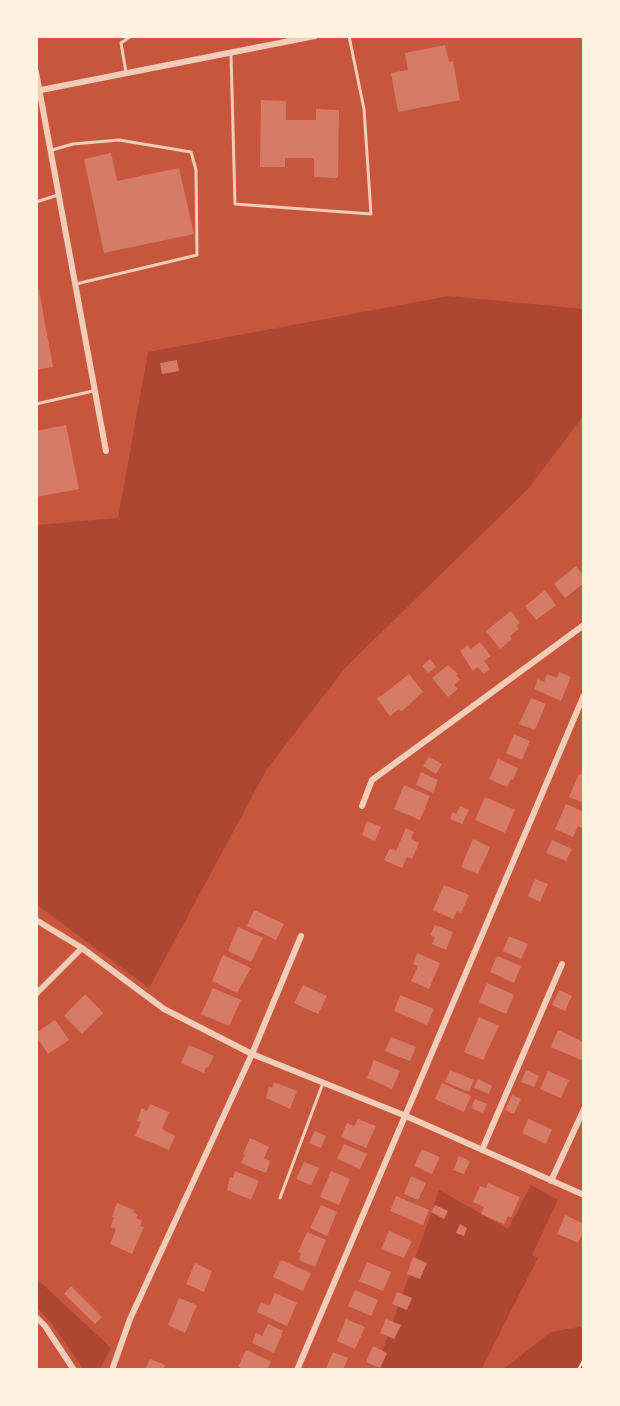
<!DOCTYPE html>
<style>
body{margin:0}
#map{position:relative;width:620px;height:1406px;overflow:hidden;background:#c8553d;font-family:Barlow,sans-serif}
canvas{display:block}
.frame{position:absolute;inset:0;border:38px solid #fff3e0;pointer-events:none}
</style>
<div id="map">
<canvas width="620" height="1406"></canvas>
<div class="frame"></div>
</div>
<script>
const context = document.querySelector('canvas').getContext('2d');
context.lineJoin = 'round';
function fillPath(path, color) { context.fillStyle = color; context.fill(path, 'evenodd'); }
function trace(path, color, width, dash) { context.strokeStyle = color; context.lineWidth = width; context.lineCap = dash ? 'butt' : 'round'; context.setLineDash(dash || []); context.stroke(path); }
fillPath(new Path2D(`
 M449 296 584 309V415L528 489 345 668 267 769 149 988 36 904V525L118 518 148 352Z
 M531 1185 558 1200 532 1255 538 1258 481 1370H376L439 1190 508 1229Z
 M36 1278 111 1348 99 1370H84L50 1321 36 1307Z
 M584 1326V1370H502L551 1332Z`), '#ae4732');
fillPath(new Path2D(`
 M445 45 449 62 453 61 460 100 398 112 391 73 408 70 405 53Z
 M261 100 286 101V120H316V109L339 110 338 178 314 177V158H285V167H260Z
 M111 153 117 181 179 168 194 234 104 253 84 159Z
 M36 290H39L53 367 36 370Z
 M177 360 179 371 162 374 160 363Z
 M66 425 79 489 36 497V431Z
 M576 566 584 577V583L565 598 554 584Z
 M545 590 556 605 536 620 525 606Z
 M511 611 520 623 516 626 519 629 510 636 512 639 500 649 486 631Z
 M480 642 491 656 484 661 490 669 484 674 478 667 473 671 460 651 468 645 471 649Z
 M430 659 436 667 428 673 422 666Z
 M448 665 458 674 456 675 460 680 454 685 458 689 448 697 432 678Z
 M559 672 571 677 561 701 534 689 538 679 544 682 547 674 557 678Z
 M409 674 423 692 401 712 399 709 390 716 377 699Z
 M531 698 546 704 535 730 519 724Z
 M514 734 530 741 522 760 506 753Z
 M429 757 442 764 436 774 423 766Z
 M498 759 518 768 513 780 511 779 507 787 489 779Z
 M584 769V803L569 797 579 774 581 775Z
 M421 772 438 780 433 793 416 785Z
 M404 785 430 796 420 820 394 809Z
 M485 797 515 810 505 833 475 820Z
 M566 804 584 812 582 816 584 817V829L578 826 573 837 555 829Z
 M460 806 469 810 462 824 450 819 453 812 456 814Z
 M367 821 381 827 375 841 362 835Z
 M406 828 414 832 411 839 419 843 412 859 407 857 402 868 384 860 390 848 396 851Z
 M473 839 490 847 478 874 461 867Z
 M552 840 572 849 566 861 546 853Z
 M535 879 548 884 540 902 528 896Z
 M444 885 469 895 461 913 457 911 453 919 433 910Z
 M254 910 284 924 276 940 247 926Z
 M435 925 453 932 446 950 432 944 435 937 430 935Z
 M238 927 263 938 251 962 228 951Z
 M509 936 528 944 521 959 503 951Z
 M417 953 440 963 429 989 411 981 418 966 413 964Z
 M223 955 251 968 237 993 212 981Z
 M497 956 521 966 514 983 490 972Z
 M487 983 514 995 506 1014 479 1002Z
 M303 985 327 996 318 1014 294 1003Z
 M213 988 241 1000 229 1026 201 1014Z
 M559 990 572 996 565 1011 552 1005Z
 M85 994 103 1013 82 1034 64 1016Z
 M400 995 434 1009 427 1025 394 1011Z
 M479 1017 499 1026 483 1060 464 1052Z
 M55 1020 69 1040 48 1054 36 1036V1033Z
 M558 1030 584 1042V1053L581 1060 551 1047Z
 M391 1037 416 1047 410 1061 385 1051Z
 M189 1045 214 1056 208 1068 206 1067 204 1073 181 1063Z
 M374 1060 400 1071 392 1089 367 1078Z
 M450 1070 474 1080 469 1092 445 1082Z
 M526 1070 539 1076 534 1087 521 1082Z
 M548 1071 569 1080 561 1098 540 1089Z
 M478 1079 492 1086 489 1094 474 1088Z
 M274 1082 297 1091 290 1109 266 1098 269 1087 272 1088Z
 M442 1083 471 1096 464 1112 435 1099Z
 M512 1095 521 1099 514 1114 505 1110Z
 M475 1099 487 1104 483 1113 471 1108Z
 M150 1104 169 1112 162 1129 175 1136 169 1150 135 1136 141 1122 137 1121 142 1108 147 1111Z
 M358 1119 376 1126 366 1148 341 1137 347 1123 354 1126Z
 M528 1119 552 1129 546 1144 522 1133Z
 M315 1131 326 1136 321 1148 309 1143Z
 M250 1138 269 1147 264 1158 270 1161 266 1173 241 1163 245 1155 243 1154Z
 M344 1144 367 1154 360 1169 337 1159Z
 M422 1149 440 1157 432 1174 414 1166Z
 M459 1156 470 1161 464 1174 453 1170Z
 M304 1162 319 1168 311 1185 296 1179Z
 M235 1171 259 1181 251 1200 227 1190 230 1177 233 1178Z
 M331 1171 350 1179 339 1205 320 1197Z
 M411 1176 426 1183 418 1200 404 1194Z
 M488 1183 520 1197 511 1217 508 1216 504 1224 481 1214 484 1207 473 1202 480 1186 486 1188Z
 M396 1196 429 1210 423 1225 390 1211Z
 M117 1203 134 1210 133 1212 138 1215 136 1218 142 1221 140 1226 144 1227 132 1254 110 1244 116 1229 111 1227 114 1217H112Z
 M321 1205 337 1212 327 1236 310 1228Z
 M435 1205 448 1211 444 1219 431 1212Z
 M565 1215 584 1224V1230L578 1243 557 1234Z
 M460 1224 467 1228 464 1236 456 1233Z
 M389 1231 412 1241 404 1258 381 1249Z
 M307 1232 326 1240 315 1267 299 1260 301 1254 298 1252Z
 M413 1257 427 1263 420 1279 407 1274Z
 M281 1260 311 1273 303 1291 273 1277Z
 M367 1262 391 1272 383 1291 359 1281Z
 M195 1263 212 1271 204 1292 186 1284Z
 M71 1286 102 1317 95 1324 64 1294Z
 M355 1290 378 1300 371 1316 348 1306Z
 M397 1292 412 1298 407 1310 392 1304Z
 M275 1293 297 1303 287 1326 257 1312 261 1302 269 1306Z
 M179 1298 197 1305 185 1333 168 1325Z
 M346 1319 365 1327 355 1349 337 1341Z
 M386 1319 401 1325 394 1339 380 1333Z
 M268 1324 283 1331 274 1353 252 1343 256 1333 262 1336Z
 M373 1346 387 1353 380 1368 366 1362Z
 M246 1350 271 1361 267 1370H241L242 1368 238 1367Z
 M333 1352 348 1358 343 1370H325Z
 M150 1359 165 1365 163 1370H145Z`), '#d67c66');
trace(new Path2D(`
 M578 1370 584 1359`), '#fff3e0', 2);
trace(new Path2D(`
 M231 54 235 204 371 214 364 109 349 36
 M126 72 121 43 131 36
 M52 150 73 144 119 140 191 152 196 170 197 255 76 284
 M36 202 58 195
 M36 404 93 391
 M280 1198 323 1083`), '#f1ccb7', 3);
trace(new Path2D(`
 M36 72 106 451
 M41 90 315 36
 M362 806 372 780 584 625
 M36 920 82 948 164 1009 252 1054 406 1116 584 1195
 M36 994 82 948
 M482 1150 562 964
 M551 1181 584 1109
 M36 1317 45 1326 74 1370
 M112 1370 130 1319 252 1054 301 936
 M297 1370 584 695`), '#f1ccb7', 6);
</script>
